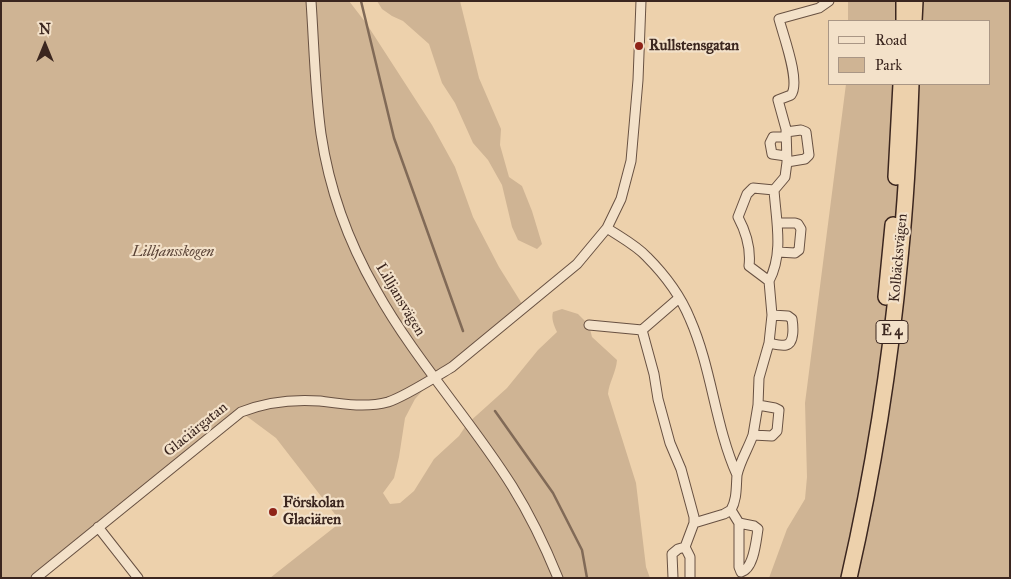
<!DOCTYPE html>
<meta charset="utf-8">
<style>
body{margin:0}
#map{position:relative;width:1011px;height:579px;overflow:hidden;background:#edd1ac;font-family:"IM FELL Great Primer",serif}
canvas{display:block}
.frame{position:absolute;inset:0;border:2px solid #3b261f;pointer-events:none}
.legend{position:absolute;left:828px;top:20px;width:162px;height:65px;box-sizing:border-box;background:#f3e1c9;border:1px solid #a99685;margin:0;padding:6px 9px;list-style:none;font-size:15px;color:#3b261f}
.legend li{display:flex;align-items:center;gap:10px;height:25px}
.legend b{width:25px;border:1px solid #a99685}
.north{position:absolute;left:20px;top:20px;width:50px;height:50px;-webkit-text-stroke:4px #f3e1c9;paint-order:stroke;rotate:0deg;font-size:14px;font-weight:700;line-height:20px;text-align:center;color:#3b261f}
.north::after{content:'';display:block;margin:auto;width:18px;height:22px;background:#3b261f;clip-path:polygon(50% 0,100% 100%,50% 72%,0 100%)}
</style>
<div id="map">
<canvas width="1011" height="579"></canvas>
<div class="frame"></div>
<ul class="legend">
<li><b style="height:6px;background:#f3e1c9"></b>Road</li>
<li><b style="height:14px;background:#cfb494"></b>Park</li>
</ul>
<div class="north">N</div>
</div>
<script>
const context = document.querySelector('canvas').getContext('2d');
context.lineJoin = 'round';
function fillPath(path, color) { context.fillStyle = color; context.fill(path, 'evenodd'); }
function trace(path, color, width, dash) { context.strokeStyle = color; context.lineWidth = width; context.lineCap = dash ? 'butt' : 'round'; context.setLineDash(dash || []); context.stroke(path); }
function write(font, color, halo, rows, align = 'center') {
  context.font = font + ' "IM FELL Great Primer",serif'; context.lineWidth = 4.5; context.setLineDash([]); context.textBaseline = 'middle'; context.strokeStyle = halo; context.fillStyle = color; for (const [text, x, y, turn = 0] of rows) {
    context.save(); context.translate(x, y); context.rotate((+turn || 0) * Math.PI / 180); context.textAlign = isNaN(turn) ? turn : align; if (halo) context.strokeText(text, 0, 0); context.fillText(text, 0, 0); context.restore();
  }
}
fillPath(new Path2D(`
 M1 1H349L366 23 432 125 455 167 473 217 499 267 524 307 434 378 415 399 405 418 399 457 394 478 383 493 390 504 400 503 414 491 434 459 459 436 467 424 507 388 538 350 557 332C554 325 551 319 553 312L562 309 578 314 589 325 592 337 617 360C616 373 609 382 608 394L636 483 646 567 650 578H270L341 522 276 438 241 412 36 578H1Z
 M377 1H460L479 78 501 129 500 145 509 177 522 186 532 211 542 244 537 249 518 240 512 227 502 185 488 160 473 143 455 103 442 83 429 44 403 21 392 16 382 9Z
 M848 1H1010V578H769L787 529 805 499 807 477 805 403 846 84H990V21H848Z`), '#cfb494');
trace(new Path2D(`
 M361 1 394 138 463 331
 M495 411 553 493 582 550 587 578`), '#816a57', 2.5);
const street = new Path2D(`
 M311 1C314 44 315 91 321 134 329 188 349 243 376 290 415 360 470 419 512 486 530 515 545 546 558 578
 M786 132 801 130 806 132 809 155 805 159 787 162
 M785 137H773L770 143 772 154 786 156
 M774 190 785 177 787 162 786 129 778 100 791 95C801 82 783 35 779 19L819 8 829 1
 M777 223H795L798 224 801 229 799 250 795 253 778 252
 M607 228C620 237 636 245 647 257 664 274 681 297 690 319 712 369 715 426 737 475
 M589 325 642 330 654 374 658 399 670 443 681 469 694 517V523L685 547 690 557V578
 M642 330 679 298
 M769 343 772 315
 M753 435 758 405
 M731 510 739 523V567L741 572C754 569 756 541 758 529L754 526 739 523
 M694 523 724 514 731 510C737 499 736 488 737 475 740 461 748 449 753 435L772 436 777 431 779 410 775 408 758 405 759 378 769 343C774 344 781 346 786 345 795 343 793 325 792 319L788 316 772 315 769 281 749 266C751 249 746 232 738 217L747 194 753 188 774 190C776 220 784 253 769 281
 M98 527 138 578
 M36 578 241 412C266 402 292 399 320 401 342 404 366 408 388 402 406 396 435 377 452 367L577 264 607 228 621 199 631 161 638 80 641 1
 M673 578 672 554 678 549 685 547`);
const highway = new Path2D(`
 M904 21V1
 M914 21 915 1
 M896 177 901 84
 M886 297 893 225
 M849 578C873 473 890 366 900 258 906 200 909 142 911 84`);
trace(street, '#685142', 11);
trace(highway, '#3b261f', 18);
trace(street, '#f3e1c9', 9);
trace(highway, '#edd1ac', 15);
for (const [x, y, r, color] of [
 [639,46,5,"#8f2418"],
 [273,512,5,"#8f2418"]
]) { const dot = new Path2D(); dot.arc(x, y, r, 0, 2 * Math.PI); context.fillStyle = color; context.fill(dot); trace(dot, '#f3e1c9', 2); }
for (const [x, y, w] of [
 [892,332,32]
]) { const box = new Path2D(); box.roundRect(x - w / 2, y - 11.5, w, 23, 4); context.fillStyle = '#f3e1c9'; context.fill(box); trace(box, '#3b261f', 1); }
write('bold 14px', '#3b261f', null, [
 ["E 4",892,332]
]);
write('bold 15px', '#3b261f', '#f3e1c9', [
 ["Rullstensgatan",649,46],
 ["Förskolan",283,503],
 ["Glaciären",283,520]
], 'left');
write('italic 15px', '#594236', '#f3e1c9', [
 ["Lilljansskogen",173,252]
]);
write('15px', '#3b261f', '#f3e1c9', [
 ["Kolbäcksvägen",899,258,-85],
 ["Lilljansvägen",400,300,59],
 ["Glaciärgatan",196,430,-39]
]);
</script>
